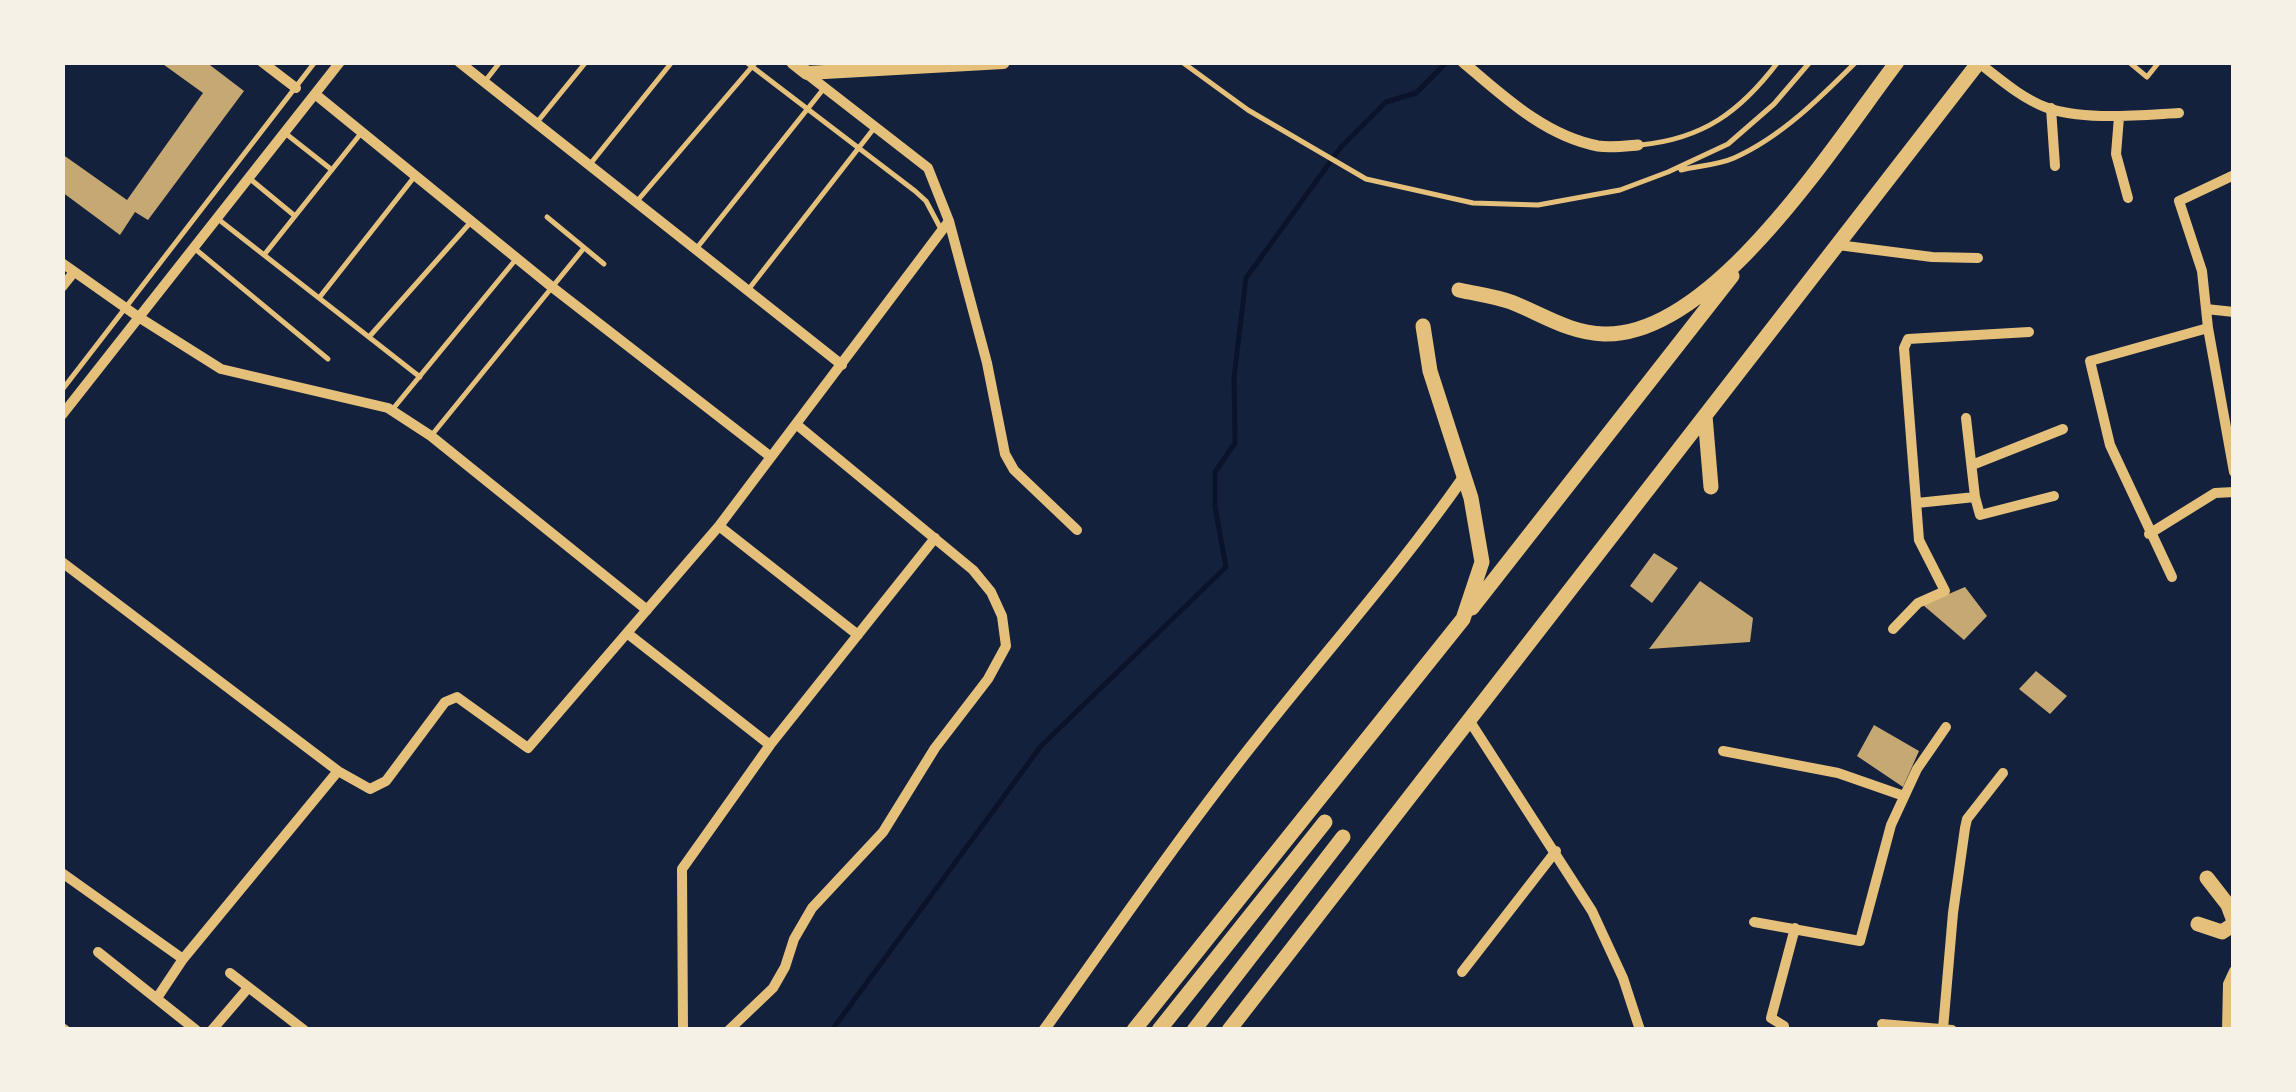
<!DOCTYPE html>
<style>
body{margin:0}
#map{position:relative;width:2296px;height:1092px;overflow:hidden;background:#14213d;font-family:Overpass,sans-serif}
canvas{display:block}
.frame{position:absolute;inset:0;border:65px solid #f6f1e7;pointer-events:none}
</style>
<div id="map">
<canvas width="2296" height="1092"></canvas>
<div class="frame"></div>
</div>
<script>
const context = document.querySelector('canvas').getContext('2d');
context.lineJoin = 'round';
function trace(path, color, width, dash) { context.strokeStyle = color; context.lineWidth = width; context.lineCap = dash ? 'butt' : 'round'; context.setLineDash(dash || []); context.stroke(path); }
function fillPath(path, color) { context.fillStyle = color; context.fill(path, 'evenodd'); }
trace(new Path2D(`
 M832 1030 1041 746 1226 567 1215 507V472L1235 443 1234 377 1246 278 1341 147 1386 102 1416 93 1447 62`), '#0b132b', 5);
fillPath(new Path2D(`
 M160 62H206L244 91 148 220 135 212 120 235 62 192V154L127 200 203 93Z
 M1654 553 1678 568 1652 603 1630 586Z
 M1700 581 1753 618 1750 642 1649 649Z
 M1965 587 1987 616 1964 640 1923 605Z
 M2036 671 2067 696 2050 714 2019 689Z
 M1874 725 1919 751 1903 787 1857 756Z`), '#c6a872');
trace(new Path2D(`
 M746 62 915 191 926 201 942 231
 M1182 62 1248 110 1366 179 1473 203 1538 205 1620 190 1668 172 1728 144 1774 104 1810 62
 M2129 62 2147 77 2159 62
 M486 80 500 62
 M538 121 586 62
 M285 133 332 170
 M1640 145C1703 139 1740 112 1778 62
 M591 163 672 62
 M1681 170C1698 166 1718 165 1734 158 1781 137 1820 98 1856 62
 M249 178 295 216
 M638 200 756 62
 M547 217 604 264
 M218 219 420 377
 M194 248 328 359
 M696 249 825 87
 M264 255 362 132
 M748 290 875 127
 M319 298 415 176
 M369 337 470 223
 M62 390 315 62
 M392 410 517 258
 M431 436 584 248`), '#e5c07b', 5);
trace(new Path2D(`
 M262 62 296 88
 M459 62 842 365
 M1979 63C2000 79 2020 97 2045 107 2081 121 2140 115 2179 113
 M807 74 928 168 949 221 987 363 1005 454 1014 470 1077 530
 M315 94 552 287 771 457
 M2051 108 2055 166
 M2119 117 2116 154 2128 198
 M2234 175 2179 201 2202 271 2208 328 2234 472
 M1838 245 1932 257 1978 258
 M62 263 140 318 221 369 388 408 431 436 647 610
 M62 287 74 272
 M2206 309 2234 312
 M62 415 340 62
 M1972 465 2063 429
 M1975 497 1980 515 2054 496
 M1917 503 1975 497 1966 418
 M719 526 858 635
 M2149 534 2215 493 2234 492
 M62 562 338 771 370 789 386 781 445 702 457 697 528 748 719 526 949 221
 M2172 577 2110 445 2090 361 2208 328
 M1893 629 1918 603 1945 591 1919 540 1904 348 1908 339 2029 332
 M627 633 770 745
 M1469 720 1592 911 1623 978 1640 1030
 M1723 751 1838 773 1904 796
 M62 873 183 959
 M1754 922 1860 941 1891 825 1917 769 1946 727
 M98 952 196 1030
 M1462 972 1556 851
 M230 973 304 1030
 M157 998 183 959 338 771
 M1882 1024 1952 1030
 M62 1028 65 1030
 M1943 1029 1953 913 1965 828 1967 819 2003 773
 M212 1030 248 988
 M683 1030 682 869 770 745 935 538
 M729 1030 773 988 785 967 794 939 812 908 883 832 935 748 988 679 1006 646 1002 616 991 592 973 570 796 424
 M1784 1030V1026L1771 1018 1795 928
 M2227 1030 2228 984 2234 971`), '#e5c07b', 10);
trace(new Path2D(`
 M1463 62C1503 96 1545 136 1598 146 1611 148 1626 146 1638 145
 M1044 1030C1115 931 1184 830 1260 735 1328 649 1400 568 1463 478`), '#e5c07b', 11);
trace(new Path2D(`
 M793 62 807 73 1003 62`), '#e5c07b', 14);
trace(new Path2D(`
 M2207 878 2228 905 2234 921
 M2198 924 2222 932 2234 924`), '#e5c07b', 15);
trace(new Path2D(`
 M1459 290C1476 294 1494 296 1511 302 1542 314 1569 333 1604 334 1714 337 1835 143 1897 62
 M1705 416 1711 487
 M1472 608 1732 276
 M1134 1030 1463 619 1482 562 1471 498 1430 371 1423 326
 M1159 1030 1325 822
 M1194 1030 1343 837
 M1229 1030 1979 62`), '#e5c07b', 15);
</script>
